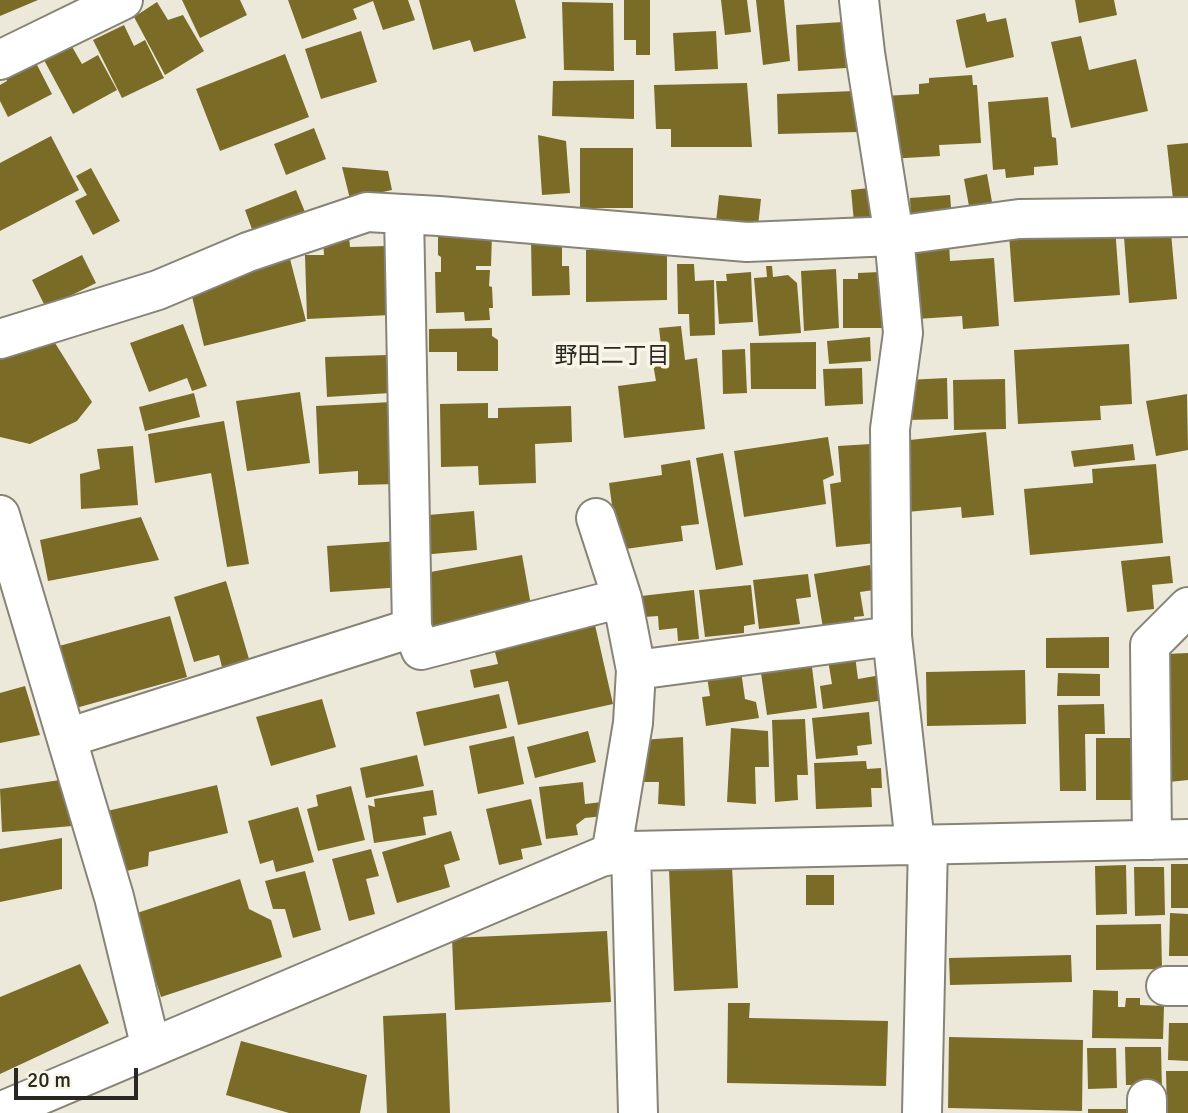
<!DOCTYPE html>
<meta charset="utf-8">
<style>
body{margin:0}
#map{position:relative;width:1188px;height:1113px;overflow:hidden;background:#ece9da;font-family:Signika,sans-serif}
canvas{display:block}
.scale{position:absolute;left:14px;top:1068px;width:124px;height:32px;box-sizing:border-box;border:4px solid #282721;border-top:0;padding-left:9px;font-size:21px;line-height:24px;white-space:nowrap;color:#282721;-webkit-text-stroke:5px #f9f6e7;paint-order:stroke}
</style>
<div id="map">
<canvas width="1188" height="1113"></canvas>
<div class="scale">20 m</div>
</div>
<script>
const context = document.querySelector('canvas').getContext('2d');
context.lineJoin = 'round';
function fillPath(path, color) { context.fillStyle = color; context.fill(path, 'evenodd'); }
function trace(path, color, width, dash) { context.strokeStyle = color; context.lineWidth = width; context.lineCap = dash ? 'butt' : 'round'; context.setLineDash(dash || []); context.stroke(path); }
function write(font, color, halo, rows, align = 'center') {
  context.font = font + ' Signika,"Noto Sans JP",sans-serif'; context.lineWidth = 7; context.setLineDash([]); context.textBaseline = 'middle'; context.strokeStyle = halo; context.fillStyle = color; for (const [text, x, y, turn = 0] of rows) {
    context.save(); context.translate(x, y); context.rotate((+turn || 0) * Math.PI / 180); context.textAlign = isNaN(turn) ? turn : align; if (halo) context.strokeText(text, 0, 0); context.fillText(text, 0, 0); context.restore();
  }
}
fillPath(new Path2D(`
 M0 0H38L0 16Z
 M182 0H240L247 15 200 38Z
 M288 0H408L415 20 383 30 373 1 353 9 357 19 302 39Z
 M419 0H515L526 38 474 52 470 40 433 50Z
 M624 0H650V55H636V40H624Z
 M721 0H747L751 32 725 35Z
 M756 0H784L790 61 763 65Z
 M1075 0H1114L1117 15 1079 23Z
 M157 2 168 20 183 15 204 51 165 75 134 17Z
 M562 2 613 3 614 71 564 70Z
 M985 13 987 22 1006 18 1014 57 966 68 956 20Z
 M843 22 846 68 798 71 796 25Z
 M124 25 134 46 145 40 164 78 122 98 93 40Z
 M361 31 377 82 321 99 305 49Z
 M716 31 718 69 675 71 673 33Z
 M1081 36 1089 70 1136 59 1148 111 1071 128 1051 42Z
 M71 45 82 64 98 55 117 90 73 114 44 60Z
 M285 54 309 117 220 151 196 89Z
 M35 61 52 94 8 117 0 101V85L7 81 5 76Z
 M972 75 973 85H977L981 143 939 145 940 156 888 159 884 96 919 94V84L929 83V78Z
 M634 80V119L552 116 553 81Z
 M747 83 752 147H671V129H656L654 85Z
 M855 91 857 132 778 134 777 94Z
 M1048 97 1052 137 1056 138 1058 165 1034 167V175L1006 178 1005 169 993 170 988 102Z
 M314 128 326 159 286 175 274 144Z
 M538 135 566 141 570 193 542 195Z
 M51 136 79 190 0 231V163Z
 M1188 143V198L1173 199 1167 145Z
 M580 148H633V208H580Z
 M342 167 388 171 392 190 350 199Z
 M91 168 120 221 93 235 75 201 87 195 76 176Z
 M987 174 994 213 971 217 964 179Z
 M878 187 880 219 854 222 851 190Z
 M296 190 305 212 253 232 245 210Z
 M719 195 761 199 758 226 716 222Z
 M950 195 952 219 911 221 910 198Z
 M1115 227 1120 295 1014 302 1009 234Z
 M438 232 492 233 491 266H476V270H490L489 286 492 287 493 308H489L490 320 465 321 464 312 436 313 435 272H441V257L438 255Z
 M1171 233 1177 299 1129 303 1124 237Z
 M349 237 350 247 387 246 390 315 307 319 305 255H324L323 238Z
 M531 239H562V266H569L570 295 532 296Z
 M949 243 950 261 994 258 999 326 963 329 962 316 917 319 911 246Z
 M667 249V300L586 302V250Z
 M82 255 96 283 46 308 32 280Z
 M289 255 306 321 204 346 189 284Z
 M677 264H694L695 281 714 280 715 335 690 336 689 314H678Z
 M766 266H772L773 277 788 275 797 283 801 333 759 336 754 278 767 277Z
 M836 269 839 328 804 331 801 271Z
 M751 272 753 322 719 324 716 281H727L726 274Z
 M880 272 882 328H843V279H858V273Z
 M183 324 207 386 192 391 187 378 149 392 130 343Z
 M681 326 685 360 697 358 705 429 624 438 618 386 656 381 653 364 663 362 659 328Z
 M492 328V336L498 340V371H457V352H429V329Z
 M50 335 92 402 77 421 30 444 0 437V360Z
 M870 337 871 361 829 364 827 341Z
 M816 342V389H751L750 343Z
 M1129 344 1132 404 1100 406 1101 420 1018 424 1014 350Z
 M745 349 747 393 723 394 722 350Z
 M388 355 390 393 327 397 325 357Z
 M862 368 863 404 825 406 823 369Z
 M947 378 948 419 908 420 907 380Z
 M1005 379 1006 429 954 430 953 380Z
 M300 392 310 463 247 471 236 401Z
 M194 393 200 417 145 431 139 407Z
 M1187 394 1188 450 1156 456 1146 401Z
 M392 402 396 484 358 485V471L319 474 316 406Z
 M488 403V418H498V408L571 406 572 442 535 444 536 483 479 485 478 466 441 467 440 404Z
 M224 421 249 564 227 567 211 473 155 483 148 434Z
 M986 432 994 515 962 518 961 507 907 512 900 441Z
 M828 437 834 475 823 480 826 504 744 517 734 451Z
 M871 444 876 543 836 547 830 484 841 482 838 446Z
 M1133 444 1135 460 1074 467 1071 451Z
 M133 446 138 505 81 509 80 474 100 469 97 449Z
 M723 453 743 565 716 570 696 458Z
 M690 460 699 524 681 526 683 541 618 550 609 483 662 475 661 465Z
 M1156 464 1163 543 1030 555 1024 489 1093 483 1092 469Z
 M474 511 477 550 421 555 417 516Z
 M141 517 159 560 48 581 40 540Z
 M399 541 403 587 330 592 327 546Z
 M522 555 532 611 430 630 420 574Z
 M1170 556 1173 583 1152 585 1154 609 1127 612 1121 561Z
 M870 565 874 590 860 592 864 616 854 617 856 629 824 634 814 574Z
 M808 574 811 597 796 599 800 624 759 629 753 580Z
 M226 581 249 659 222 667 219 655 194 662 174 597Z
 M751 585 755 624 744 626V633L705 637 699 590Z
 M694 590 699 639 678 641 677 628 659 630 658 616 644 617 641 596Z
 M170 616 187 677 76 708 59 646Z
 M595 625 613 704 518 725 508 681 474 688 470 670 498 664 494 648Z
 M1109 637V668H1046V638Z
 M1188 653V780L1169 782 1166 654Z
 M855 656 858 679 881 675 885 700 823 709 820 686 832 684 828 660Z
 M812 667 817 708 767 715 761 673Z
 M1025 670 1026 724 927 726 926 672Z
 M741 671 745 699 756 702 759 718 706 726 702 697 710 696 707 677Z
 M1058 673 1100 674V696H1057Z
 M25 686 40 735 0 743V693Z
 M499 694 507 728 424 746 416 712Z
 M322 699 336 747 271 766 256 717Z
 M1104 704 1105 734H1085L1086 791H1060L1058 705Z
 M869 712 872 744 857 746 858 755 816 759 812 718Z
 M805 719 808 775H797L798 800 775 802 772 720Z
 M731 728 768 731 769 767H755L756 804 727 802Z
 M588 731 596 762 535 778 527 747Z
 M514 736 524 784 478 794 469 746Z
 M683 737 685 806 658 804 659 782H644L642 740Z
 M1096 738H1134V800H1096Z
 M417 755 424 786 366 798 360 768Z
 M866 761 867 769 881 768 882 788H871L872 807 816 809 814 763Z
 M60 780 72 826 2 832 0 789Z
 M583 782 585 804 602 802 604 816 585 818 576 825 578 835 546 839 539 787Z
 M217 785 228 833 149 852 148 866 118 873 103 812Z
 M351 786 365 840 318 851 307 809 318 806 316 795Z
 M433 790 437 815 423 817 426 835 374 843 368 805 375 807 374 799Z
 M531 799 542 845 521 849 523 859 499 865 486 809Z
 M298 807 314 862 276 872 273 860 260 864 248 821Z
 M451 831 460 860 444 865 450 887 397 903 382 852Z
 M62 838V889L0 902V849Z
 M371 849 379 876 366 879 375 914 349 921 332 859Z
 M1171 864H1188V908H1171Z
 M1126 865 1127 914 1096 915 1095 866Z
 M732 866 738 988 674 991 669 869Z
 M1134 867H1164L1165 915 1135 916Z
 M305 871 321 930 293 938 285 909H273L265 881Z
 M806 875H834V905H806Z
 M240 879 249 909 271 920 282 957 161 997 134 914Z
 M1170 913 1188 914V956H1169Z
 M1161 924 1162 969 1096 970V925Z
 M607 931 611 1002 455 1010 452 938Z
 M1071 955 1072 982 950 985 949 958Z
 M80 964 109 1023 0 1074V997Z
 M1093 990 1118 991V1007H1125L1126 998H1140V1005L1164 1006 1163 1039 1092 1038Z
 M728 1003H750L749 1018 888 1021 886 1086 727 1083Z
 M446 1013 450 1113H387L383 1016Z
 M1169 1023H1188V1061L1168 1060Z
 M949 1037 1083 1040 1082 1111 948 1108Z
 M241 1041 367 1075 360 1113H289L226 1095Z
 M1125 1047H1161L1162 1092 1138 1085H1126Z
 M1087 1048H1116L1117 1088 1088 1089Z
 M1166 1071H1188V1113H1167Z
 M1088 1109H1129V1113H1088Z`), '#7a6b26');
const street = new Path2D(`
 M859 0 865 53 894 236 903 333 890 429 892 636 915 844
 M0 60 123 0
 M404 214 412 628
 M0 339 158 290 248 252 367 212 439 216 747 242 894 236 1019 219 1188 217
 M0 515 114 897 151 1048
 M596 518 622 598 636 670 633 723 611 855
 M636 670 892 636
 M67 738 412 628 421 650 622 598
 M1152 840 1150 645 1188 607
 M631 851 638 1113
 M1166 986H1188
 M0 1112 601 857 631 851 1188 839
 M922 1113 928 844
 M1147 1113V1099`);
trace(street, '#878477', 42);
trace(street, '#fff', 38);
write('23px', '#282721', '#f9f6e7', [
 ["野田二丁目",612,357]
]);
</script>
